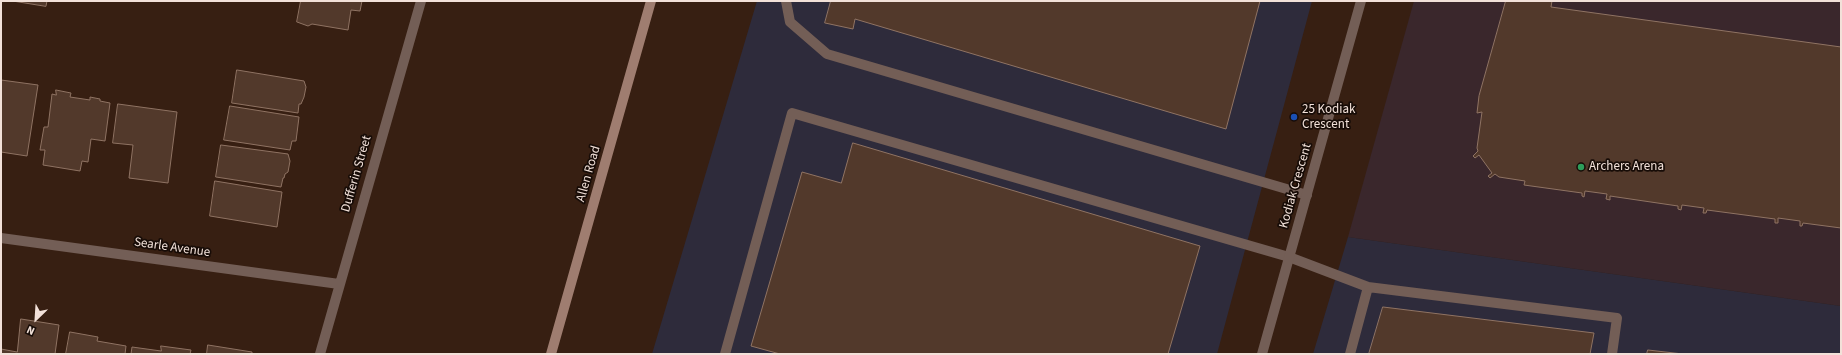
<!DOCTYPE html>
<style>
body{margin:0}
#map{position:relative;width:1842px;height:355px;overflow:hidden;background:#371f12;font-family:"Source Sans 3",sans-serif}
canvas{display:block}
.frame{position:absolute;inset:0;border:2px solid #f2e1d9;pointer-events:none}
.north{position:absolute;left:16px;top:299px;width:40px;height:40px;-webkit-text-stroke:3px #170c07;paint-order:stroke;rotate:205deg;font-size:11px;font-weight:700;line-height:16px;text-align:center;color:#f2e1d9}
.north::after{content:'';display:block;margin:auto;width:14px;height:18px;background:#f2e1d9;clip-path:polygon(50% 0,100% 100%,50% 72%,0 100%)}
</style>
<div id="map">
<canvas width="1842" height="355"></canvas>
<div class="frame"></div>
<div class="north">N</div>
</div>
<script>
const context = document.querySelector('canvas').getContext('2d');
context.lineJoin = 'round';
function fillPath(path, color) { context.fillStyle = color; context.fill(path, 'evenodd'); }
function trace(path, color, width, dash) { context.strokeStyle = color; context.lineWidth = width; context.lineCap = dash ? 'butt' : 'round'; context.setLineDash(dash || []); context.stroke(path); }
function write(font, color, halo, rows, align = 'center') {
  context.font = font + ' "Source Sans 3",sans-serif'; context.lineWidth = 3.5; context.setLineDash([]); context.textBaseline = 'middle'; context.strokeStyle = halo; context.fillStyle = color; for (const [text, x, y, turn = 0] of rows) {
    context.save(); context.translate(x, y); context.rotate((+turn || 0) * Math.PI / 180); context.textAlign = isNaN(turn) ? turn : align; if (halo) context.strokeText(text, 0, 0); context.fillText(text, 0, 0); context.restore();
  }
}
fillPath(new Path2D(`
 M1414 1H1841V306L1348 237Z`), '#3a272c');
fillPath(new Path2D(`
 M757 1H1312L1217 354H652Z
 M1348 237 1841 306V354H1313Z`), '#2e2b3b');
const building = new Path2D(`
 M13 1H47L46 6Z
 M301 1H362L360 11 351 10 348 30 312 24 308 26 297 22Z
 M831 1H1260L1226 129 855 19 853 29 825 23Z
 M1506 1H1552L1551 7 1841 47V228L1803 223 1802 226H1800V221L1778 218V223H1775V219L1707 210 1706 213H1703L1704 208 1682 205 1681 210 1678 209V206L1610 196V200L1606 199 1607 194 1585 191 1584 197 1582 196V193L1524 185 1525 181 1499 177 1495 174 1490 178 1488 176 1492 173 1479 155 1475 158 1473 156 1478 151 1477 148 1482 112 1477 113 1479 96Z
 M237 70 304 81 306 87 304 97 301 104H299L298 113 232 103Z
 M1 80 38 85 27 156 1 152Z
 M56 90 71 93 70 97 90 100V97L100 99V101L110 103 105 141 91 139 88 162 82 161 80 171 43 165 45 150H40L44 127H48L52 94 56 95Z
 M118 104 177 112 168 183 129 178 133 145 113 143Z
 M230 106 299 117 296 141H292L290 150 224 140Z
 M853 143 1200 246 1168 354H780L751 346 802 172 841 183Z
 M221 145 288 154 290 161 288 172 285 174 284 178H283L281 187 216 177Z
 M215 181 282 192 277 227 210 216Z
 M1383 307 1594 333 1590 354H1369Z
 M21 319 59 325 55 354H1V349L17 352Z
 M70 332 98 337 97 341 126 346 125 354H66Z
 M208 345 252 352V354H207Z
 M161 346 191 350 190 354H131L132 347 161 351Z
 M1648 350 1683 354H1647Z`);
fillPath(building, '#52392b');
trace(building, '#8f7363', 1);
trace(new Path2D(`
 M786 1 790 22 827 54 1307 195
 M725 354 792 113 1289 257 1368 287 1617 318 1612 354
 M1350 354 1368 287`), '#735e56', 10);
trace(new Path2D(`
 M1 238 339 284
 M320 354 421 1
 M1262 354 1361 1`), '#735e56', 10);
trace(new Path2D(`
 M551 354 651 1`), '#9f7d70', 10);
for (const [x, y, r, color] of [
 [1294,117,4,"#1a4fb4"],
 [1581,167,4,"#2e9e5b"]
]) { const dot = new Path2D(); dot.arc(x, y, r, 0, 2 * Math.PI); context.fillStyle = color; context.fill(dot); trace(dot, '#170c07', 1.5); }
write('13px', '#f2e1d9', '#170c07', [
 ["25 Kodiak",1302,110],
 ["Crescent",1302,125],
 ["Archers Arena",1589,167]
], 'left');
write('13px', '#f2e1d9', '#170c07', [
 ["Dufferin Street",357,174,-74],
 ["Allen Road",589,174,-74],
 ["Kodiak Crescent",1296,186,-74],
 ["Searle Avenue",172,248,8]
]);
</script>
